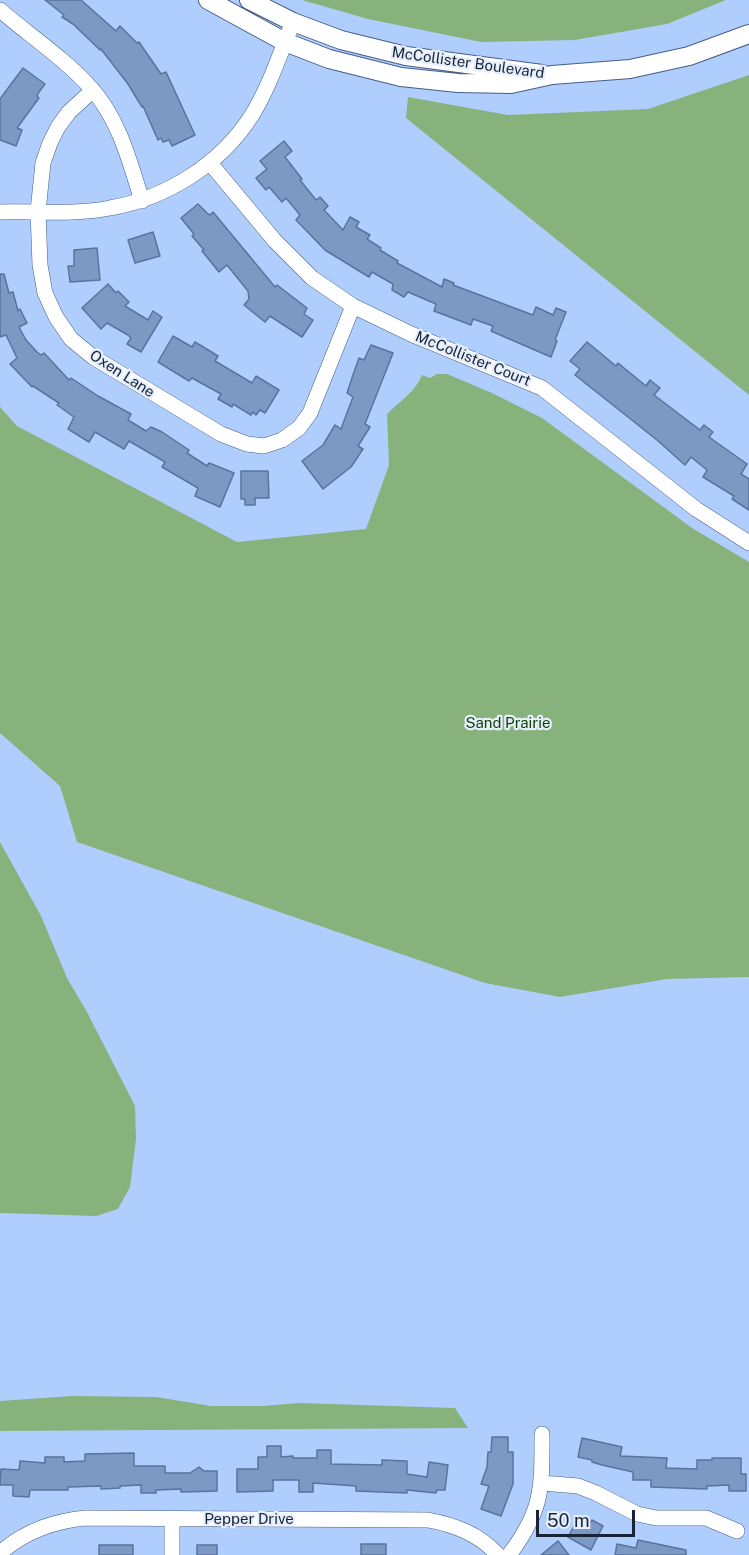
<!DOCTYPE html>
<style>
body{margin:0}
#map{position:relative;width:749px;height:1555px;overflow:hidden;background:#b0cefd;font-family:"Public Sans",sans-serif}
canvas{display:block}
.scale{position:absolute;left:536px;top:1510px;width:99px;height:27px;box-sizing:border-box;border:3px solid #182334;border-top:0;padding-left:8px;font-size:18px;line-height:21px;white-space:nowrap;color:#182334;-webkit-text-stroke:4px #e5eefc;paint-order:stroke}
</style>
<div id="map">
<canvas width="749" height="1555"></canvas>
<div class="scale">50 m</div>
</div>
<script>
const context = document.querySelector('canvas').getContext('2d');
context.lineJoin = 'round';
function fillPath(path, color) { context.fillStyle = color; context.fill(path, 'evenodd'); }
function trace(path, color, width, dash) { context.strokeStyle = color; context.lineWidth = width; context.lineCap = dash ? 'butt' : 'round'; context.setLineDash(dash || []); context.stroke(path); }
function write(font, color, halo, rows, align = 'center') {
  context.font = font + ' "Public Sans",sans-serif'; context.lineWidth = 4.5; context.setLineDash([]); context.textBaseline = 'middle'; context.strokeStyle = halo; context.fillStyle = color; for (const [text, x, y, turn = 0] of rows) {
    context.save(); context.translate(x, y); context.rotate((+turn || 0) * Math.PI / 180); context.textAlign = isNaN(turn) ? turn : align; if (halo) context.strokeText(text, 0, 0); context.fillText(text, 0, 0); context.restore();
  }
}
fillPath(new Path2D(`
 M302 0H726L667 24 575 40 481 42 368 19Z
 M749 75V395L406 118 408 97 508 115 648 109Z
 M437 374H447L492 393 542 418 692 528 749 562V977L667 979 560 997 485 983 77 842 60 786 0 733V407L17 426 237 542 366 529 389 465 387 414C400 401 416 391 422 375L430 378Z
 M0 842 41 916 67 978 87 1012 135 1106 136 1139 130 1187 118 1209 96 1216 0 1213Z
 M72 1396 156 1397 211 1406H263L299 1403 455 1408 468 1428 0 1431V1401Z`), '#87b27b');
const building = new Path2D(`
 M45 0H81L116 31 120 26 137 43 139 42 161 74 166 72 195 135 172 146 169 140 163 142 161 138 158 140 143 106 142 107 128 84 101 49 100 50 73 24 62 17 64 15Z
 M23 68 45 84 39 92 37 96 39 98 17 128 22 130 16 146 0 140V99Z
 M284 141 292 151 285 157 302 179 300 180 316 200 320 197 328 206 324 210 343 230 350 217 359 222 356 227 370 235 367 239 381 248 380 250 398 261 397 263 442 287 444 279 454 283 453 285 533 315 536 307 553 315 556 308 566 312 555 340 557 341 551 357 491 331 493 326 473 319 471 325 434 311 436 304 408 292 404 297 392 290 393 284 372 272 369 277 325 250 296 220 300 215 286 198 282 202 269 187 266 190 256 178 267 169 260 161Z
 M198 204 207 213 210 215 213 212 275 287 277 285 307 308 304 314 313 320 302 337 270 316 265 322 244 305 249 299 248 291 227 265 219 272 202 251 204 250 192 236 194 234 181 218Z
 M153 232 160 256 135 263 128 240Z
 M97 248 100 280 70 282 68 266H74V250Z
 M0 274H4L9 293 13 292 18 311 20 309 27 323 19 327 26 340 37 352 41 355 44 353 69 380 71 378 98 396 131 414 128 420 146 431 151 427 162 432 189 450 187 453 207 466 209 463 234 473 220 507 195 496 198 488 162 467 165 462 129 441 124 449 95 432 89 442 68 429 74 417 57 405 59 403 33 386 32 387 10 364 17 358 6 335 0 337Z
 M108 284 116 293 118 291 129 302 125 306 148 320 153 311 162 317 141 352 127 344 131 338 128 335 107 323 101 329 82 308Z
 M173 336 192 347 195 342 218 356 215 361 252 383 256 376 279 390 265 413 260 410 256 415 253 412 251 415 233 404 232 407 218 399 221 394 192 378 189 381 158 362Z
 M587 342 616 366 618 363 646 386 650 380 660 388 654 395 700 430 704 425 713 432 709 437 747 464 741 474 749 479V510L732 499 734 496 703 477 707 470 691 457 685 465 657 440 575 375 580 369 570 361Z
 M371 345 393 353 365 424 370 427 358 446 363 449 351 467 323 489 302 461 323 445 335 425 341 429 353 397 347 393 354 372 359 358 364 360Z
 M241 471H268L269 498H255V505H245V499H241Z
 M492 1437H508V1452H513V1484L501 1516 481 1509 489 1486 481 1484 487 1467 488 1452H491Z
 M582 1438 622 1447 620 1456 667 1458 666 1468 697 1469V1460H712V1458H741V1474H746V1491H729V1485L707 1486V1489L651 1487V1480H633V1472L602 1465 592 1462V1460L578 1457Z
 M267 1446H281V1457L293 1456V1458H317V1450H331V1464L382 1465V1460L407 1461V1474L427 1477 429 1462 448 1465 445 1490H437L436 1493 407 1490V1493L356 1491V1486L313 1483V1492H299V1480H273V1491L237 1492V1469H258V1457H267Z
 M134 1453V1466H165V1473H190L199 1467 204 1471H217V1491L181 1492V1489L156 1490V1493H141V1485L120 1486V1488L101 1489V1486L68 1487V1490H30L29 1497 13 1496V1485H0L1 1469 19 1470 20 1461 45 1463V1457H64V1462L85 1461V1454Z
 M578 1519 588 1525 592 1520 603 1526 591 1550 568 1537Z
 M638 1540 686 1550V1555H615L617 1544 636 1548Z
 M558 1541 569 1555H541Z
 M361 1544H386V1555H361Z
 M99 1545H133V1555H99Z
 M197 1545H217V1555H197Z`);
fillPath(building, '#7c99c4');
trace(building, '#58739d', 1.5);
const minor = new Path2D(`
 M0 10C30 36 64 58 91 88 119 119 130 162 142 201
 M93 90 69 112 58 127 50 143 43 163 38 211 40 265 45 293 56 317 71 339 93 357 221 434 247 444 264 446 282 440 299 428 310 413 353 306
 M210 163 275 241 312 278 353 306 411 334 542 388 696 509 749 543
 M0 212C36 211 75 215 110 208 167 198 221 164 252 115 270 86 280 53 293 22
 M542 1483 578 1486 596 1493 637 1514 656 1518H706L737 1531
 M0 1553C25 1531 53 1521 86 1518L428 1520C455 1525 479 1534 498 1555
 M172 1555V1519
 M509 1555C543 1510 542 1488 542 1434`);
const tertiary = new Path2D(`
 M208 0 285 42 329 59 401 77 458 83 511 84 552 75 630 69 689 56 749 34
 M249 0 293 22 341 40 406 56 542 74`);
trace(minor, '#445e87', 16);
trace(tertiary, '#445e87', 20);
trace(minor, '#fff', 15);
trace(tertiary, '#fff', 18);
write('15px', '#182334', '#e5eefc', [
 ["McCollister Boulevard",468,63,8],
 ["McCollister Court",473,359,22],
 ["Oxen Lane",122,374,33],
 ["Pepper Drive",249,1519]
]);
write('15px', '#144301', '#e5eefc', [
 ["Sand Prairie",508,723]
]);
</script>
